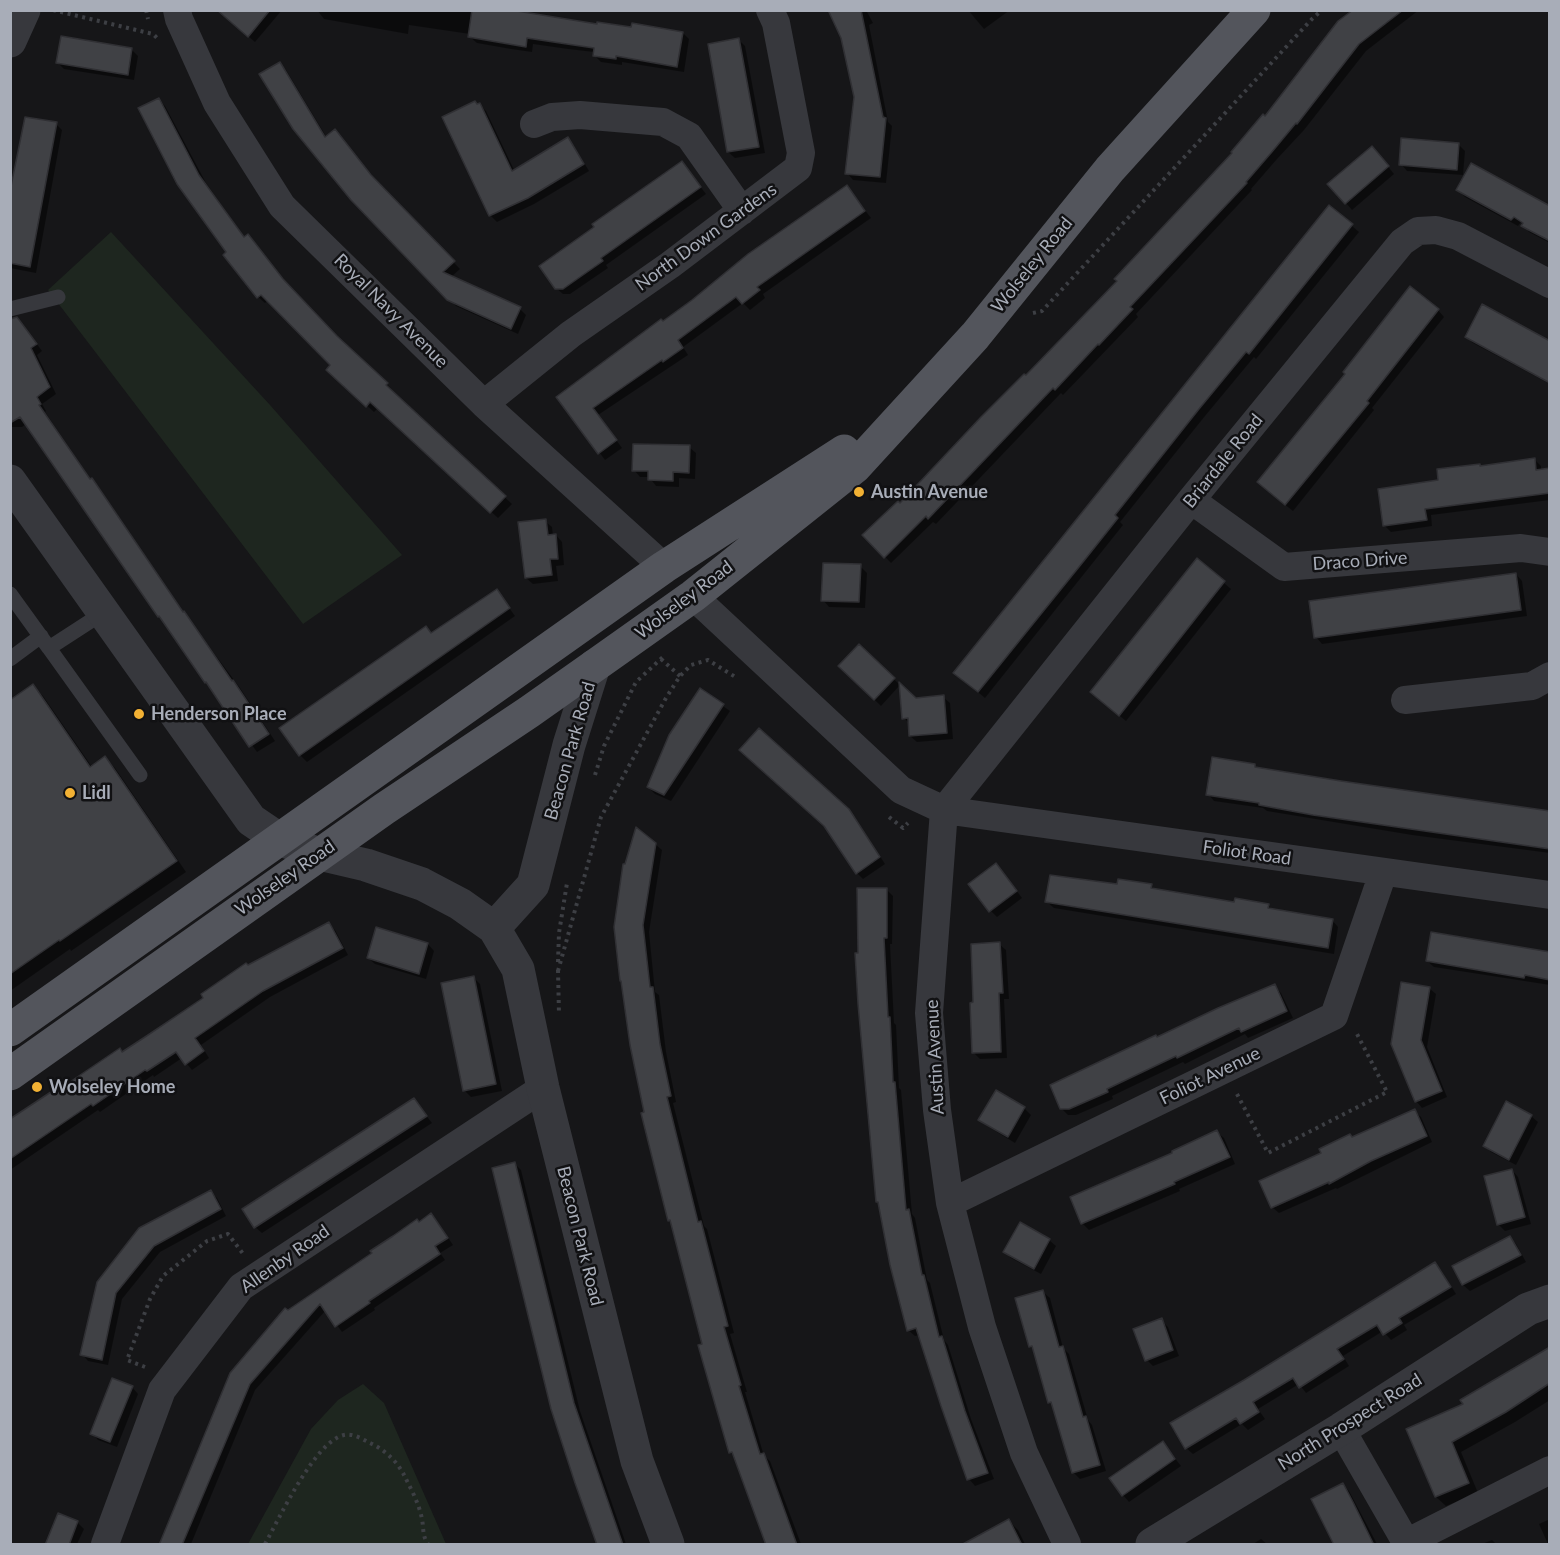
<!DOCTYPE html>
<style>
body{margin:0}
#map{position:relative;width:1560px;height:1555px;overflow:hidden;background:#161618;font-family:Lato,sans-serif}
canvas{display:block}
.frame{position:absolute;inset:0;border:12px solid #a8adb8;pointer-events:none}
</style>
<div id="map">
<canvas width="1560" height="1555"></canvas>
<div class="frame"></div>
</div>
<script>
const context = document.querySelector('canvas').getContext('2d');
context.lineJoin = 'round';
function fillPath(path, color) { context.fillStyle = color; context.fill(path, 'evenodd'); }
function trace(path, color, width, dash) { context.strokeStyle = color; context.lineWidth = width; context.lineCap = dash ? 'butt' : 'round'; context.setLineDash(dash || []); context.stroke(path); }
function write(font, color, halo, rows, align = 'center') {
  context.font = font + ' Lato,sans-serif'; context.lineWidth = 5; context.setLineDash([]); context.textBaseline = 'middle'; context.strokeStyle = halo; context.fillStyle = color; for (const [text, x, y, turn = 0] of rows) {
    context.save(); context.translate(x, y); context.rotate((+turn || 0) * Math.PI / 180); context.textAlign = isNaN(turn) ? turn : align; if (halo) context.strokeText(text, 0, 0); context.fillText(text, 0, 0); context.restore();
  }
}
fillPath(new Path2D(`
 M111 232 270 405 402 555 303 624 48 290Z
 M363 1384 384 1403 446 1544H248L311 1429 338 1400Z`), '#1e261f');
fillPath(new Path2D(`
 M235 10H282L255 42 235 25Z
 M317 10H499L563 21 683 33 689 39 684 72 622 62V65L601 62 594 55V52L568 49 533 44 532 52 511 49 477 43 470 37V34L409 25 408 34 324 19Z
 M829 10H866L873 23 869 25 888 122 892 126 886 183 853 180 847 173 855 97 843 37Z
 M968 10H1010L984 29Z
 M1354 10H1419L1366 51 1304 130 1277 159 1251 189 1252 190 1136 314 1138 317 1063 395 1061 393 936 524 933 522 891 563 864 535 900 505 1119 281 1265 118Z
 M739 40 745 46 765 153 735 158 728 152Z
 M131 49 138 56 134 80 64 69 58 63Z
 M279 63 286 70 327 138 341 137 377 183 460 269 451 277 520 309 526 315 518 334 456 306 352 199Z
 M158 99 165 106 206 183 245 238 340 340 387 384 393 391 392 392 512 504 498 518 378 408 374 412 334 376 332 365 268 300 265 303 258 297 228 252Z
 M480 105 486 111 515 172 568 139 574 146 589 171 534 204 497 222 490 215 478 106Z
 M56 124 62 130 36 273 10 268V204Z
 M1459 145 1465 151 1463 175 1407 171 1401 164Z
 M1378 154 1394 174 1352 210 1346 203Z
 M682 163 706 194 606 265 608 268 570 294H563L556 288Z
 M847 187 871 218 763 294 765 298 750 310 743 303 683 347 688 355 598 415 622 448 605 460 558 397 663 323Z
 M1458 190 1550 208V243L1529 232 1521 222 1518 226 1465 197Z
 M1330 207 1359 232 1256 359 1254 357 1205 416 1120 522 1123 525 985 698 962 679Z
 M1438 310 1444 317 1372 408 1374 410 1293 511 1265 489 1347 374Z
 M10 326 28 332 42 351 37 355 56 394 42 404 46 411 45 412 91 480 98 486 184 613 240 688 275 741 257 752 159 616 26 424 22 427H10Z
 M1466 337 1550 342V384L1473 343Z
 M689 447 696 453 695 479 679 478V487L656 486 649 477H640L634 470Z
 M1534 459 1541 466V471L1550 470V500L1431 515 1432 526 1391 532 1384 525 1440 481 1480 466 1481 467Z
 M545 521 552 527 553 536 556 535 562 542 564 565 556 566 558 581 533 584 526 578Z
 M1197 560 1231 589 1126 721 1099 699Z
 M860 566 867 573 865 608 829 607 823 600Z
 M1516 574 1522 581 1527 616 1322 644 1316 637Z
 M497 591 515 616 307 762 300 755 281 729 426 628 432 634Z
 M859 646 900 685 881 706 840 666Z
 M33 686 43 696 92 767 105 758 115 768 186 872 71 951 70 949 10 991V702Z
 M700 690 730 711 671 801 655 794 648 787Z
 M943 697 950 703 953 739 917 742 910 736 909 723 904 718 915 699Z
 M1255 766 1258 769 1550 813V853L1412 835 1267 811 1263 808 1214 801 1208 794Z
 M848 810 855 817 885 864 863 879 857 873 826 826Z
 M655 844 662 850 649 932 655 992 659 995 666 1052 676 1102 673 1103 704 1226 707 1229 734 1333 730 1334 747 1392H745L764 1456 770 1461 801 1544H768L735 1457 730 1452 672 1223 669 1220 646 1113 623 982Z
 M1002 871 1022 898 997 917 991 911Z
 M1118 886H1151L1156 890 1236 904 1268 905 1273 910 1332 920 1338 927 1334 954 1054 908 1047 902Z
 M886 889 893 896 892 944H890L894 1023 896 1025 899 1088 901 1090 912 1214 915 1218 927 1280 930 1283 944 1340 948 1345 971 1419 994 1479 975 1486 969 1479 920 1335 915 1336 908 1330 880 1204 877 1201 859 955Z
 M328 924 335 930 348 955 270 997 201 1045 209 1058 192 1070 182 1058 154 1077 153 1075 100 1112 98 1110 10 1170V1122L123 1054 248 967Z
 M377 929 428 944 434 951 426 979 375 964 368 958Z
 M999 944 1006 950 1009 999H1004L1007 1058 980 1059 973 1052 975 1004Z
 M1550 952V985L1434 967 1427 961Z
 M473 977 480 984 502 1091 471 1097 465 1091Z
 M1274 986 1281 993 1293 1018 1248 1038 1245 1034 1185 1064 1183 1062 1112 1096 1113 1099 1076 1115H1068L1061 1108 1157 1039Z
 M1429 988 1436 994 1427 1047 1447 1097 1422 1108 1416 1101 1392 1044Z
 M996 1092 1025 1109 1031 1115 1015 1143 987 1126 980 1120Z
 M414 1100 432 1123 262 1233 255 1227Z
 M1414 1111 1421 1117 1432 1142 1337 1189 1336 1188 1279 1213 1273 1208 1336 1180 1335 1177 1272 1207 1261 1182 1323 1154 1321 1150 1350 1136 1353 1138Z
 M1531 1116 1538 1122 1516 1165 1491 1152 1485 1146Z
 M1217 1132 1224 1138 1235 1164 1179 1189 1180 1191 1089 1230 1082 1223 1174 1154Z
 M515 1164 521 1170 580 1411 626 1544H599Z
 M1512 1170 1518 1177 1531 1224 1505 1231 1498 1224Z
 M210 1192 217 1198 226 1216 160 1252 122 1299 108 1365 88 1361 82 1354 98 1282Z
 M437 1221 453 1245 440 1253 445 1260 374 1308 375 1310 342 1332 326 1310 255 1390 191 1544H160L287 1312 419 1223Z
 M1510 1237 1516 1244 1526 1262 1470 1291 1463 1285 1454 1267Z
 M1049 1240 1056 1246 1041 1274 1011 1258 1005 1252Z
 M1435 1264 1441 1270 1456 1294 1404 1325 1407 1330 1391 1340 1383 1331 1343 1356 1349 1366 1306 1393 1299 1384 1258 1409 1265 1419 1248 1430 1242 1424 1193 1454 1186 1448Z
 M1043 1292 1050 1298 1063 1348 1069 1354 1088 1420 1092 1425 1106 1471 1080 1479 1073 1472 1054 1407 1050 1402 1036 1351 1030 1346Z
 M1161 1320 1168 1327 1179 1356 1153 1366 1147 1360Z
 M1548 1347H1550V1400L1515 1422 1461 1452 1478 1493 1446 1506 1436 1497 1408 1429 1465 1405 1548 1350Z
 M132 1387 138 1394 117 1447 98 1440 92 1433Z
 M1163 1443 1181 1466 1129 1502 1123 1495Z
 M1343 1485 1349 1491 1377 1544H1336Z
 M1550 1519V1544H1548L1539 1524Z
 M1009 1521 1018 1530 1025 1544H964Z
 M77 1522 84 1529 77 1544H46Z
 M1261 1539 1267 1544H1253Z
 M1492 1540 1496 1544H1482Z`), '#0007');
const building = new Path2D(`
 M217 10H270L248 37Z
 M472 10H511L597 24V22L631 27 632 23 683 32 677 67 616 56V59L593 56 594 48 560 43 527 38 526 47 468 37Z
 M828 10H861L883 117 886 118 880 177 845 174 854 97 841 38Z
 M1353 10H1403L1359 44 1297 124 1296 123 1271 153 1246 182 1247 183 1130 307 1133 309 1099 345 1098 344 1055 390 1053 388 928 519 926 516 884 558 862 535 898 501 900 503 981 417 1024 374 1026 375 1117 281 1114 279 1232 153 1231 152 1263 114 1265 116 1338 21Z
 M61 36 132 48 128 75 56 63Z
 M739 38 759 147 727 152 708 44Z
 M280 62 325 137 335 129 371 175 455 261 443 272 521 307 511 329 447 300 351 200 293 129 259 74Z
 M159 98 199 175 244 237 248 234 283 279 337 336 388 383 386 385 506 496 490 513 370 402 366 407 326 370 330 365 261 295 257 298 223 255 226 252 177 184 138 108Z
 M475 101 477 104 480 103 512 171 568 137 584 164 528 198 489 216 442 117Z
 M25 117 57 122 30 267 10 263V191Z
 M1401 138 1459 143 1457 170 1399 165Z
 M1372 146 1389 166 1345 204 1327 184Z
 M682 161 701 187 601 258 603 261 580 277 563 289H555L539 266 594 227 592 224Z
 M1471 163 1550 206V241L1521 226 1523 223 1514 217 1511 220 1456 190Z
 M847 185 865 211 757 287 760 290 742 304 736 297 678 340 683 348 663 362 662 360 593 408 617 440 598 454 556 397 661 319 663 321 692 300 748 254Z
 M1329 205 1353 224 1249 354 1246 352 1199 409 1115 515 1118 518 1083 562 978 692 953 673Z
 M1410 286 1439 309 1367 401 1369 403 1285 505 1257 482 1345 374 1343 372Z
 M1482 304 1550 341V383L1465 337Z
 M17 317 37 344 31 348 50 387 37 397 41 404 39 405 90 479 92 478 183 612 184 611 232 681 233 680 269 734 249 747 206 682 205 683 159 616 158 617 20 417 10 423V319Z
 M633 444 690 445 689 473 673 472V481L648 480V471H632Z
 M1535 458 1536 470 1550 468V493L1425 509 1427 520 1383 526 1378 489 1438 480 1437 469 1480 464V466Z
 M546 519 548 535 556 534 558 559H550L552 575 525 578 518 522Z
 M1197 558 1225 581 1119 716 1090 692Z
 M823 563 861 564 859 602 821 601Z
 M1516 573 1521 610 1314 638 1309 601Z
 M497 589 510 608 299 756 279 728 426 626 431 633Z
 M859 644 895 678 874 700 838 666Z
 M899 682 916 698 944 695 947 733 909 736 908 718 902 719Z
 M33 684 90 767 105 756 177 861 60 941 59 940 10 974V700Z
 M700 688 724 704 664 795 647 787 669 735Z
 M759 728 849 809 880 857 856 874 824 826 739 750Z
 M1212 757 1255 764V767L1341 781 1550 811V849L1313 815 1259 805V803L1206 795Z
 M636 827 656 843 643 925 650 987H653L660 1044 671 1096 667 1097 698 1222 701 1221 728 1326 724 1327 741 1385 739 1386 760 1454 764 1453 797 1545H766L732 1452 729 1453 698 1345 702 1344 670 1220 668 1221 641 1113 644 1112 630 1045 621 981H620L614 927 623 864H625Z
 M996 863 1017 891 989 912 968 884Z
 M1050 875 1117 884 1118 879 1152 884 1151 888 1193 895 1234 902 1235 898 1269 904 1268 908 1333 919 1328 948 1045 902Z
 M857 888H887V938H884L888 1017H890L893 1082H895L906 1210 909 1209 922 1275H924L939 1337 942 1336 965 1411 988 1473 967 1480 941 1406 916 1328 907 1331 890 1265 878 1202H876L858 1004 855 953H858Z
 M329 922 343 948 263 991 195 1038 204 1051 185 1065 176 1052 147 1071 145 1070 93 1106 91 1104 10 1159V1119L63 1084 64 1086 120 1048 122 1052 148 1035 203 998 201 994 246 963 248 965Z
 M376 927 428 943 419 974 367 958Z
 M1431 932 1550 952V980L1525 975 1524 978 1426 961Z
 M1000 942 1003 993H999L1001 1052 972 1053 970 1003 973 1002 971 944Z
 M474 976 496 1084 463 1091 441 983Z
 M1401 982 1430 987 1421 1040 1442 1091 1415 1102 1391 1044Z
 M1275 984 1287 1011 1241 1032 1239 1028 1177 1058 1176 1056 1107 1089 1108 1092 1069 1109H1060L1050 1085 1156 1035 1157 1037 1218 1008Z
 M996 1090 1025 1107 1008 1137 978 1120Z
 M414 1098 427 1116 254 1228 242 1209Z
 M1506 1101 1532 1115 1509 1160 1483 1146Z
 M1415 1109 1427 1136 1371 1161 1329 1184V1182L1271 1208 1259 1181 1321 1153 1319 1149 1350 1134 1352 1137Z
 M1217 1130 1230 1157 1174 1182 1175 1184 1081 1224 1070 1197 1172 1153V1151Z
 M515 1162 574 1403 623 1545H597L575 1483 551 1409 492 1168Z
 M1512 1169 1525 1217 1497 1225 1484 1176Z
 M211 1190 221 1209 154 1246 116 1293 102 1360 80 1355 97 1282 139 1228Z
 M431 1213 448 1238 435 1246 440 1254 369 1301 370 1303 335 1327 320 1304 250 1384 182 1545H159L230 1373 285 1308 288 1310 372 1253 370 1251 393 1236 417 1219 419 1222Z
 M1020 1222 1050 1239 1034 1269 1003 1252Z
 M1510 1236 1521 1255 1462 1285 1452 1266Z
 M1435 1262 1451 1287 1399 1318 1402 1323 1383 1335 1377 1325 1337 1349 1344 1359 1299 1388 1293 1378 1253 1402 1259 1412 1240 1424 1236 1418 1185 1449 1170 1423 1244 1380Z
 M1043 1290 1059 1347 1063 1346 1083 1417 1086 1416 1100 1465 1072 1473 1051 1402 1048 1403 1032 1346 1029 1347 1015 1298Z
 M1162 1318 1173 1350 1145 1361 1133 1329Z
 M1550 1347V1383L1506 1412 1452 1442 1469 1483 1435 1497 1406 1429 1463 1404 1460 1400Z
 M112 1378 133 1386 110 1442 90 1434Z
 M1163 1441 1175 1459 1122 1496 1109 1478Z
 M1343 1483 1353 1502 1374 1545H1334L1311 1499Z
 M58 1513 78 1521 69 1545H45Z
 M1009 1519 1022 1545H961Z`);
fillPath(building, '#404145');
trace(building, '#303034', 1.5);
trace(new Path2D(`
 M53 10 153 34 157 38
 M146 10 148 19
 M1033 313 1042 311 1312 19 1322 10
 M661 659 680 676
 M595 775 604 746 636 682 664 656
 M889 817 903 828 908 823
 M558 962 559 933 567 883
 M558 970 559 1015
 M558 971 601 817 666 698 680 676 691 665 708 660 737 678
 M1237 1094 1268 1153 1387 1092 1356 1032
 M145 1367 127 1360 150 1299 163 1276 207 1241 228 1234 244 1255
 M265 1544C279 1519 315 1441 344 1435 353 1433 362 1439 370 1443 383 1449 395 1459 403 1473 410 1487 419 1503 422 1519 424 1530 422 1535 428 1544`), '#3d3f44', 4, [3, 4.5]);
trace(new Path2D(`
 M10 309 58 297
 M10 594 49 648 103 613
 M49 648 140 775
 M10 659 41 636`), '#37383d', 15);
trace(new Path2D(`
 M177 10 179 19 217 103 282 206 484 404 664 567
 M534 124 552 117 580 115 663 122 689 136 742 211
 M484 404 571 334 670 265 798 168 801 153 776 23 770 10
 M1191 500 1284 567 1521 548 1550 552
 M693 596 901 790 944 810 1550 895
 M1405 700 1532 686 1550 676
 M944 810 1191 500 1402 242 1418 231 1436 230 1458 236 1550 284
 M944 810 929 1013 937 1110 950 1203 982 1327 1024 1453 1067 1544
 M950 1203 1334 1016 1383 873
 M1341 1429 1407 1544
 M1406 1543 1550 1470
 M105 1544 162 1390 241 1287 543 1088`), '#37383d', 28);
trace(new Path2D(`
 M10 41 24 10
 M10 481 251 820 279 839 319 854 366 865 422 884 460 904 494 928 518 969 543 1088 637 1461 668 1544
 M494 928 533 885 569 745 594 666
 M1152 1544 1341 1429 1528 1309 1550 1301`), '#37383d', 33);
trace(new Path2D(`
 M10 1030 664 567 844 451
 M10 1074 384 809 529 712 614 652 693 596 855 467 975 336 1110 169 1254 10`), '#53555c', 33);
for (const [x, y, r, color] of [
 [859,492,6,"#f2b134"],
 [139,714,6,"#f2b134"],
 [70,793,6,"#f2b134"],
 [37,1087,6,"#f2b134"]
]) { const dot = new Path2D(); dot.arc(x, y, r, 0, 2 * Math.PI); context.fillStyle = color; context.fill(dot); trace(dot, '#111113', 2); }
write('18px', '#a8adb8', '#111113', [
 ["North Down Gardens",706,237,-36],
 ["Wolseley Road",1032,265,-51],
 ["Royal Navy Avenue",391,311,45],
 ["Briardale Road",1223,461,-51],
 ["Draco Drive",1360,561,-4],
 ["Wolseley Road",684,600,-37],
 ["Beacon Park Road",570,751,-74],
 ["Foliot Road",1247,853,8],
 ["Wolseley Road",285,878,-35],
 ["Austin Avenue",935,1057,-93],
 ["Foliot Avenue",1210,1076,-26],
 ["Beacon Park Road",580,1236,76],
 ["Allenby Road",285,1259,-35],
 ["North Prospect Road",1350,1422,-32]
]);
write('bold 18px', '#a8adb8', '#111113', [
 ["Austin Avenue",871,492],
 ["Henderson Place",151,714],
 ["Lidl",82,793],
 ["Wolseley Home",49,1087]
], 'left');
</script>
